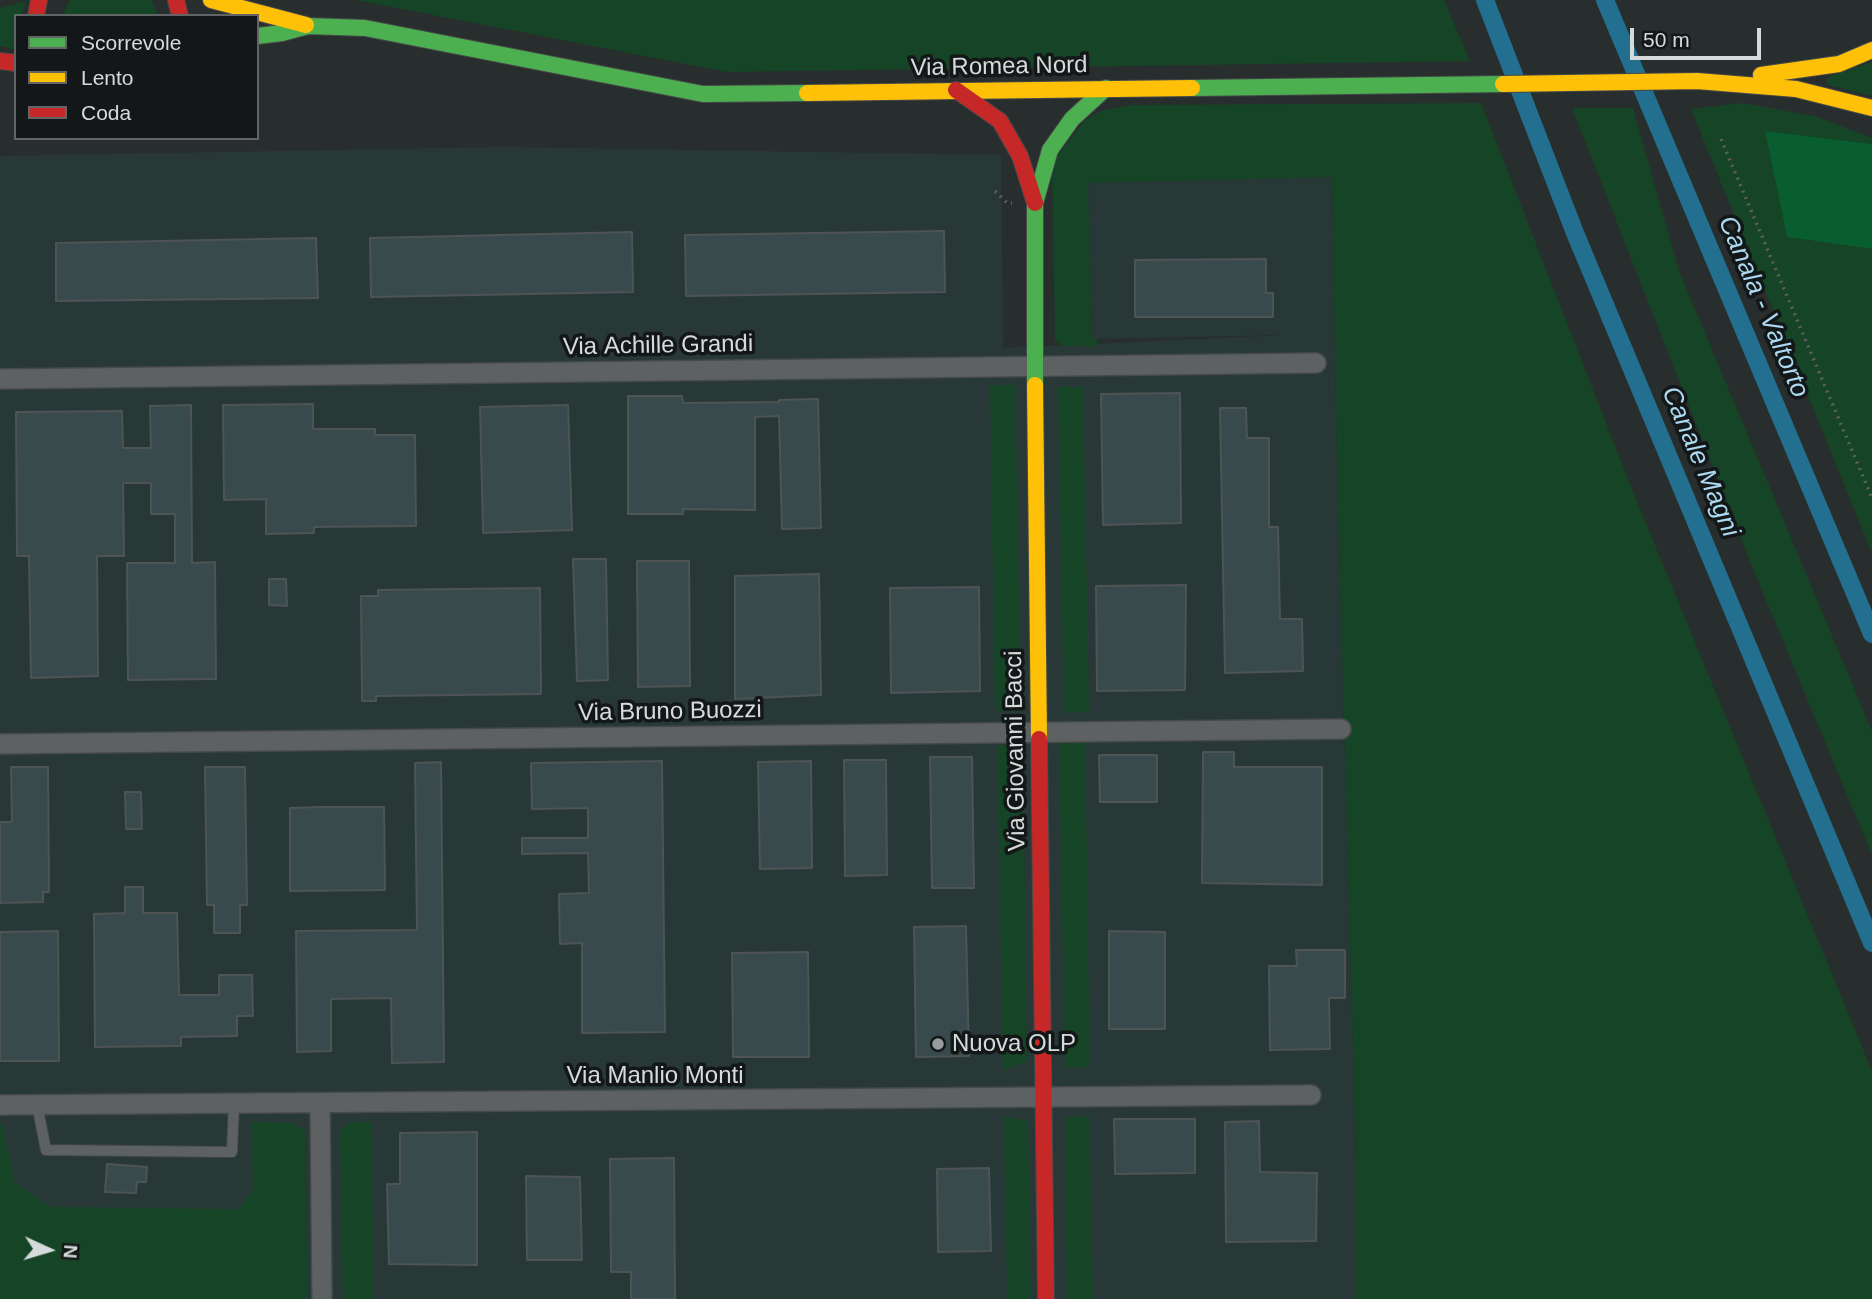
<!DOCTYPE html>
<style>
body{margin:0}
#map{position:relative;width:1872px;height:1299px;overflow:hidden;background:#282e2d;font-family:Arial,sans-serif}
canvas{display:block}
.legend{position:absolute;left:14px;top:14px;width:245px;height:126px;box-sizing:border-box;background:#131717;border:2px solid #616565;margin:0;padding:9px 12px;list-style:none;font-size:21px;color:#d5dbdb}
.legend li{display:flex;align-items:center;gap:14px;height:35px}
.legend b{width:35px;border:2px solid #616565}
.north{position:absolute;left:14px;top:1215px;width:70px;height:70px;-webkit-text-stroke:5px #131717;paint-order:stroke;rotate:94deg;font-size:19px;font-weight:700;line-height:28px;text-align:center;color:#d5dbdb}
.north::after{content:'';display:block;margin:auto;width:24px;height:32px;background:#d5dbdb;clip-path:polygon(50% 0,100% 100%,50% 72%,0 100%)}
.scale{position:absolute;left:1630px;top:28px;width:131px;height:32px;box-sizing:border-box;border:4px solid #d5dbdb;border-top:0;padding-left:9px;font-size:21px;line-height:24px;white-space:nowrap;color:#d5dbdb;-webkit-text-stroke:5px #131717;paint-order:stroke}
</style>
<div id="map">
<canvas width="1872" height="1299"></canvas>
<ul class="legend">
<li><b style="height:9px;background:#4caf50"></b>Scorrevole</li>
<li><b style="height:9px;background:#ffc107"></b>Lento</li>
<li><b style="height:9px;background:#c62828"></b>Coda</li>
</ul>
<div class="north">N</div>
<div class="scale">50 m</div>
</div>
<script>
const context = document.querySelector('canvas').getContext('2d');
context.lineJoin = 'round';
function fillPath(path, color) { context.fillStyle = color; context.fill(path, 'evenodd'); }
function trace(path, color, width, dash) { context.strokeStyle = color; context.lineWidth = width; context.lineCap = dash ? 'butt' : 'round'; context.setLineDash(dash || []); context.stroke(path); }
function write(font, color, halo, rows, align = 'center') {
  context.font = font + ' Arial,sans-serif'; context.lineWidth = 7; context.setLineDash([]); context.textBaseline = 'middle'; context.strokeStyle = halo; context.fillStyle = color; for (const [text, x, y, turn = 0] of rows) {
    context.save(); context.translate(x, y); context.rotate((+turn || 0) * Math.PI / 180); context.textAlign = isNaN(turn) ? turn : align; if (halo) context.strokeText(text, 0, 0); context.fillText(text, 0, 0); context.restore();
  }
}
fillPath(new Path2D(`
 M504 147 1001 155 1003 348 1286 335 1092 339 1088 183 1332 177 1337 470 1356 1161V1299H0V156Z`), '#283837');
fillPath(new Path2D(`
 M70 0H151L158 16H62Z
 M356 0H1444L1470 61 727 72Z
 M27 1 21 16H16V50L0 46V8Z
 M1872 62V96L1828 85 1826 81 1828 77Z
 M1481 103 1633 492 1872 1071V1299H1356V1161L1337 470 1332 177 1088 183 1092 338 1098 339 1096 346H1063L1055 341 1052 179 1057 157 1085 120 1101 111 1130 105Z
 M1742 103 1815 116 1872 138V144L1765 131 1787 237 1872 249V553L1691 109Z
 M1572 108H1633L1679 271 1872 731V855L1749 559Z
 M990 385H1015L1021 711H995Z
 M1058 387H1083L1089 712 1064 713Z
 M1059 742H1085L1090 1067 1065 1068Z
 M997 745H1023L1027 1061 1003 1071Z
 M1089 1116 1093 1299H1067L1065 1118Z
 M1004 1117 1028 1121 1031 1299H1007Z
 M252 1122 294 1123 305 1131 308 1299H0V1123H2L15 1183 51 1207 239 1209 253 1190Z
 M350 1122H372L373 1299H343L340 1131Z`), '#164426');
fillPath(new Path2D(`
 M1765 131 1872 144V249L1787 237Z`), '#085e2f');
trace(new Path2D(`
 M1485 0 1575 233 1872 943
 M1605 0 1872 634`), '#236f8f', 18);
const building = new Path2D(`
 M944 231 945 292 686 296 685 235Z
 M632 232 633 292 371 297 370 238Z
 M316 238 318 298 56 301V243Z
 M1266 259V293H1273V317H1135V260Z
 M1180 393 1181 523 1103 525 1101 394Z
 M628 396H682L683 403 779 402V400L818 399 821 528 782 529 779 416 755 417V510L683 509V514H628Z
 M313 404V429H375V435H415L416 526 314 527V533L266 534V499L224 500 223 405Z
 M191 405 192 563 215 562 216 679 128 680 127 563H175V514H151V483H123L124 556H97L98 676 31 678 29 556H17L16 412 122 411 123 448H151L150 406Z
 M568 405 572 530 483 533 480 407Z
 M1220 408H1246L1247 438H1269V527H1278L1280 619H1302L1303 671 1225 673Z
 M573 559H606L608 680 577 681Z
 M637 561H689L690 686 638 687Z
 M819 574 821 695 735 699V576Z
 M269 579H286L287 606 269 605Z
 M1186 585 1185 690 1097 691 1096 586Z
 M979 587 980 691 891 693 890 588Z
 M540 588 541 694 376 696V701H362L361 596H378V590Z
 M1203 752H1234V767H1322V885L1202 883Z
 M1099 755H1157V802H1100Z
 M930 757H972L974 888H932Z
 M844 760H886L887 875 845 876Z
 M662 761 665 1032 582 1033V943L560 944 559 894 589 893 588 853 522 854V838H588V808L532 809 531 763Z
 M811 761 812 868 760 869 758 762Z
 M441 762 444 1062 392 1063 391 998 331 999V1051L297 1052 296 931 417 930 415 763Z
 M11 767H48L49 892H43V902L0 903V822H12Z
 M205 767H245L247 905H240V933H214V905H207Z
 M125 792H141L142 829H126Z
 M321 807H384L385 890 290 891V808Z
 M125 887H143V913H177L179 995H219V975H252L253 1016H237V1036L181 1037V1046L95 1047 94 914 125 913Z
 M966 926 969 1056 916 1057 914 927Z
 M58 931 59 1061H0V932Z
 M1109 931 1165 932V1029H1109Z
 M1296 950H1345V998H1329L1330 1049 1270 1050 1269 966H1297Z
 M808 952 809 1057H733L732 953Z
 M1114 1119H1195V1173L1115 1174Z
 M1259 1121 1260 1172 1317 1173 1316 1241 1226 1242 1225 1122Z
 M477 1132V1265L389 1264 387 1184H400V1133Z
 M674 1158 675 1299H631V1272H611L610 1159Z
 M107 1164 147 1167 146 1182H137L136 1193 105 1192Z
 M989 1168 991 1251 938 1252 937 1169Z
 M526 1176 580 1177 582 1260H527Z`);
fillPath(building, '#394a4c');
trace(building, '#4e5354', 2);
const lane = new Path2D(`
 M37 1105 46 1150 232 1152 234 1103`);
const street = new Path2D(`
 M0 379 1316 363
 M0 744 1341 729
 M320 1103 322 1299
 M0 1105 1311 1095`);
const fast = new Path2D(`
 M257 36 282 33 308 26 365 28 703 94 807 93
 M1192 88 1503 84
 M1035 385V203L1050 150 1072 119 1106 88`);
const slow = new Path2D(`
 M211 0 306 25
 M1761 75 1839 64 1872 50
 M1503 84 1697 81 1796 89 1872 108
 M807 93 1192 88
 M1035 385 1039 739`);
const jam = new Path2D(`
 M176 0 180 16
 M36 16 39 0
 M0 61 16 63
 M956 90 1000 121 1020 156 1035 203
 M1039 739 1046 1299`);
trace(lane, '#454949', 12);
trace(street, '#454949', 22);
trace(fast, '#454949', 18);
trace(slow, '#454949', 18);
trace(jam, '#454949', 18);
trace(new Path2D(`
 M1721 139 1872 498
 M995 191 1007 203H1012`), '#5d6060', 3.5, [2, 5]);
trace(lane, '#5d6161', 10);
trace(street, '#5d6161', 19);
trace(fast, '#4caf50', 16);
trace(slow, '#ffc107', 16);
trace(jam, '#c62828', 16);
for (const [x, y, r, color] of [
 [938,1044,7,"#989e9e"]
]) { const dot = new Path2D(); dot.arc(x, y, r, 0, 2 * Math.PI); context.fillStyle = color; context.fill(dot); trace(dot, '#131717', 2.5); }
write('24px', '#d5dbdb', '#131717', [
 ["Via Romea Nord",999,67,-1],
 ["Via Achille Grandi",658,346,-1],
 ["Via Bruno Buozzi",670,712,-1],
 ["Via Giovanni Bacci",1016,751,-91],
 ["Via Manlio Monti",655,1076]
]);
write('24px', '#d5dbdb', '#131717', [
 ["Nuova OLP",952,1044]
], 'left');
write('italic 26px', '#abd9f2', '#131717', [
 ["Canala - Valtorto",1763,307,67],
 ["Canale Magni",1700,462,67]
]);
</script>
